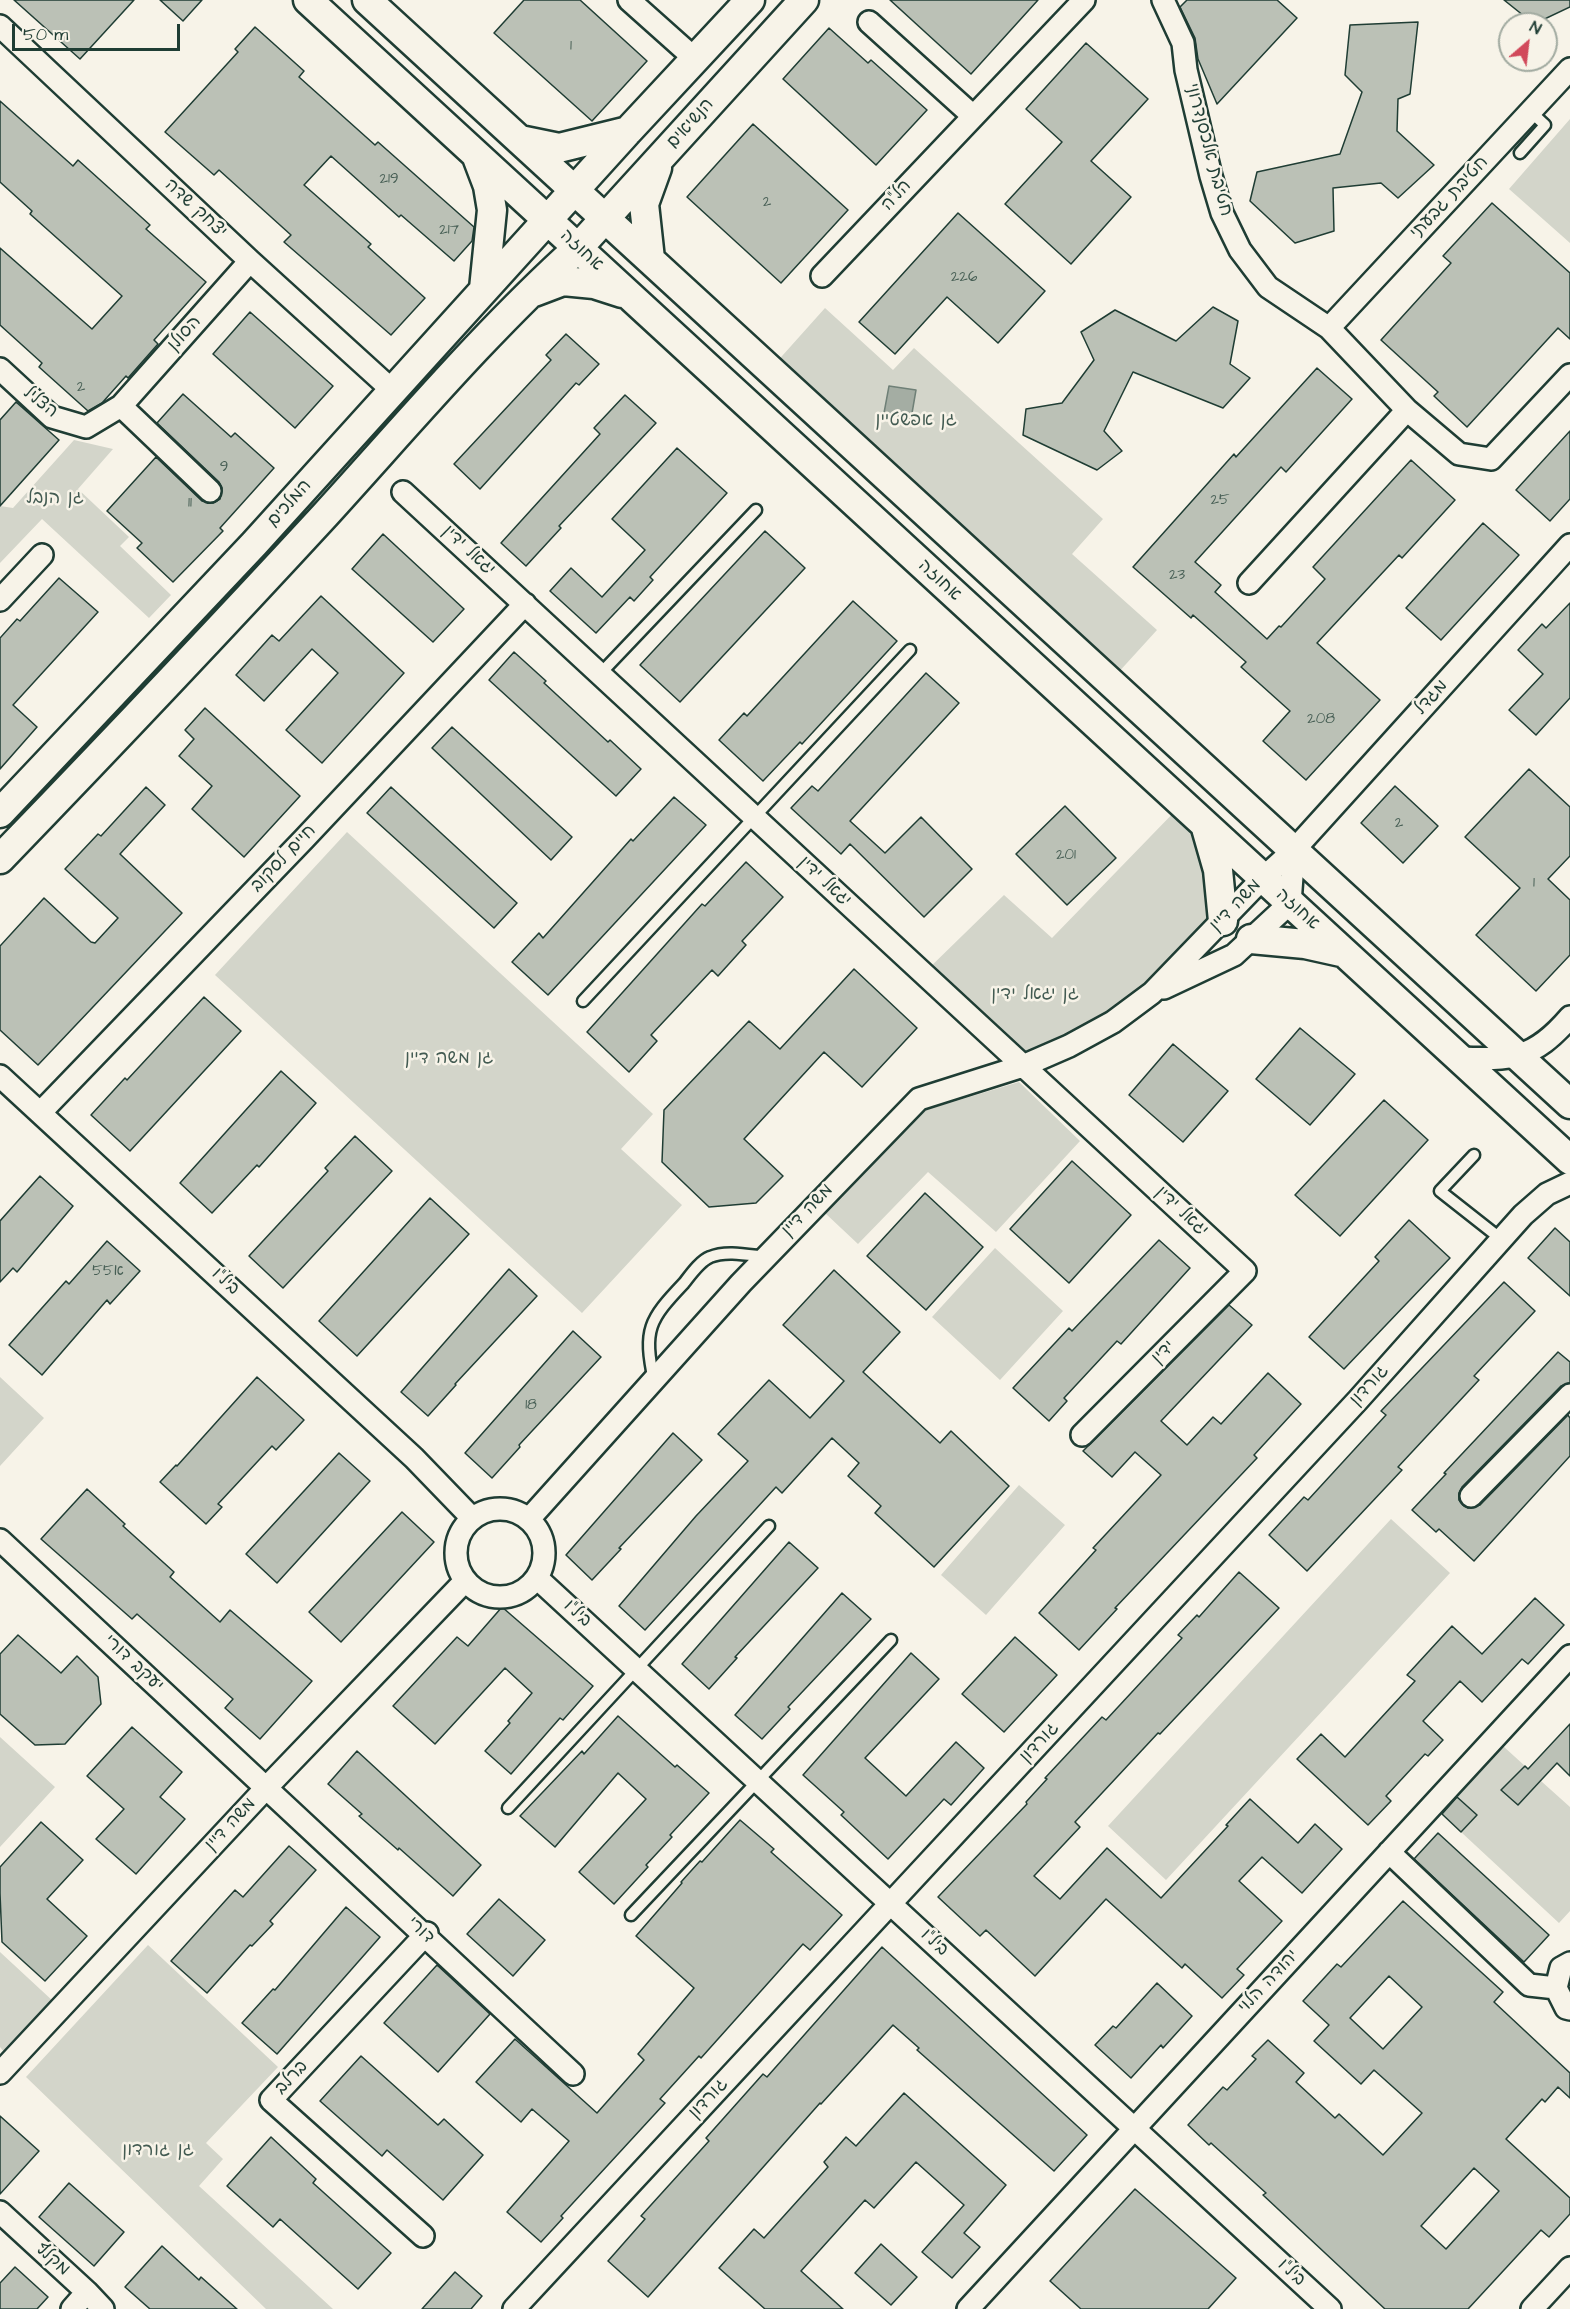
<!DOCTYPE html>
<meta charset="utf-8">
<style>
body{margin:0}
#map{position:relative;width:1570px;height:2309px;overflow:hidden;background:#f7f3e8;font-family:"Architects Daughter",sans-serif}
canvas{display:block}
.north{position:absolute;left:1498px;top:12px;width:60px;height:60px;box-sizing:border-box;background:#f7f3e8;border:2px solid #a1aaa0;border-radius:50%;rotate:28deg;font-size:16px;font-weight:700;line-height:24px;text-align:center;color:#1f3d34}
.north::after{content:'';display:block;margin:auto;width:21px;height:27px;background:#d1495b;clip-path:polygon(50% 0,100% 100%,50% 72%,0 100%)}
.scale{position:absolute;left:12px;top:24px;width:168px;height:27px;box-sizing:border-box;border:3px solid #1f3d34;border-top:0;padding-left:8px;font-size:18px;line-height:21px;white-space:nowrap;color:#1f3d34;-webkit-text-stroke:4px #f7f3e8;paint-order:stroke}
</style>
<div id="map">
<canvas width="1570" height="2309"></canvas>
<div class="north">N</div>
<div class="scale">50 m</div>
</div>
<script>
const context = document.querySelector('canvas').getContext('2d');
context.lineJoin = 'round';
function fillPath(path, color) { context.fillStyle = color; context.fill(path, 'evenodd'); }
function trace(path, color, width, dash) { context.strokeStyle = color; context.lineWidth = width; context.lineCap = dash ? 'butt' : 'round'; context.setLineDash(dash || []); context.stroke(path); }
function write(font, color, halo, rows, align = 'center') {
  context.font = font + ' "Architects Daughter","Playpen Sans Hebrew",sans-serif'; context.lineWidth = 5; context.setLineDash([]); context.textBaseline = 'middle'; context.strokeStyle = halo; context.fillStyle = color; for (const [text, x, y, turn = 0] of rows) {
    context.save(); context.translate(x, y); context.rotate((+turn || 0) * Math.PI / 180); context.textAlign = isNaN(turn) ? turn : align; if (halo) context.strokeText(text, 0, 0); context.fillText(text, 0, 0); context.restore();
  }
}
fillPath(new Path2D(`
 M1570 119V243L1509 189Z
 M825 308 893 370 914 348 1103 519 1072 554 1157 630 1116 675 774 365Z
 M74 440 113 449 78 489 129 537 120 546 171 595 149 618 42 519 0 563V506L13 508Z
 M1182 804 1206 828 1223 921 1138 1003 1023 1066 923 974 1004 895 1052 938Z
 M347 832 653 1114 621 1149 682 1205 582 1313 215 975Z
 M1019 1082 1080 1141 996 1232 928 1172 858 1244 825 1213 926 1110Z
 M995 1248 1063 1311 1000 1380 932 1317Z
 M0 1377 44 1418 0 1466Z
 M1019 1485 1065 1525 986 1615 941 1575Z
 M1391 1519 1450 1573 1166 1880 1108 1826Z
 M0 1737 55 1787 0 1847Z
 M1503 1746 1525 1766 1502 1791 1518 1805 1541 1781 1570 1807V1911L1559 1923 1461 1832 1477 1815 1457 1797Z
 M148 1945 278 2067 206 2143 223 2159 199 2186 333 2309H266L26 2077Z
 M0 1952 54 2002 5 2053 0 2047Z`), '#d3d5ca');
const water = new Path2D(`
 M889 386 916 390 911 419 884 413Z`);
fillPath(water, '#a4ada3');
trace(water, '#6f8077', 1.5);
const building = new Path2D(`
 M14 0H134L80 59Z
 M160 0H202L183 21Z
 M524 0H580L647 61 592 121 494 33Z
 M890 0H1038L971 74Z
 M1187 0H1277L1297 18 1217 104 1198 59 1195 38 1180 7Z
 M1504 0H1570V7L1534 24Z
 M1418 22 1410 94 1398 99 1397 131 1434 165 1398 198 1381 183 1333 188 1334 231 1295 243 1250 201 1257 172 1340 154 1362 92 1345 75 1350 25Z
 M255 27 304 71 299 77 375 145 378 142 474 227 472 241 454 261 401 215 399 217 331 156 304 185 371 244 368 247 425 298 391 335 284 242 291 235 219 170 214 175 165 132 238 52 235 49Z
 M829 28 868 63 871 60 927 110 876 165 783 79Z
 M1086 43 1148 99 1091 161 1131 197 1071 264 1005 204 1062 142 1026 109Z
 M0 101 73 166 78 160 150 225 146 229 206 282 154 340 158 344 128 378 126 376 102 403 88 411 39 367 42 363 0 325V248L92 329 122 296 30 214 32 211 0 182Z
 M753 124 848 210 781 283 687 197Z
 M1492 203 1570 273V339L1558 328 1467 427 1434 396 1438 392 1381 340 1451 263 1443 256Z
 M958 213 1045 291 998 343 947 297 895 354 859 322Z
 M1213 307 1238 321 1230 364 1250 378 1223 408 1133 372 1104 431 1122 451 1097 470 1023 435 1026 409 1062 403 1094 360 1081 332 1115 310 1176 341Z
 M250 312 333 386 295 428 213 354Z
 M566 334 599 364 579 385 576 383 480 489 454 464 551 360 546 355Z
 M1317 368 1352 399 1286 472 1281 467 1195 562 1221 585 1215 592 1267 639 1279 626 1281 627 1325 579 1313 567 1411 460 1455 500 1402 558 1399 555 1317 643 1380 700 1306 780 1263 741 1290 711 1241 667 1246 662 1193 615 1191 618 1133 567 1234 454 1236 457Z
 M183 394 231 437 235 433 274 468 220 528 223 531 173 582 137 548 142 543 107 511 156 457 202 501 213 503 220 499 222 488 219 482 157 423Z
 M625 395 656 423 559 526 561 528 526 566 501 543 600 434 594 428Z
 M16 402 59 440 0 506V420Z
 M1570 431V499L1550 521 1516 490Z
 M677 448 727 493 650 577 653 580 634 601 630 597 596 633 550 591 571 568 602 597 645 550 612 519Z
 M1483 523 1519 555 1441 640 1406 608Z
 M765 531 805 568 680 702 640 665Z
 M383 534 464 609 433 642 352 569Z
 M59 578 98 612 13 705 37 727 0 769V638L17 619 20 621Z
 M321 596 404 673 322 763 286 730 338 673 312 649 264 701 236 675 272 635 279 641Z
 M853 601 897 641 802 744 800 742 763 781 719 740 744 713 747 716Z
 M1570 603V698L1536 735 1509 710 1543 674 1518 650 1542 624 1546 628Z
 M514 652 546 681 544 683 608 742 610 740 641 769 616 796 489 680Z
 M926 673 959 703 850 821 885 853 921 817 972 869 924 917 850 844 841 854 791 808 812 786 818 791Z
 M205 708 300 796 244 857 192 809 212 786 179 756 194 739 185 730Z
 M452 727 572 837 551 860 432 748Z
 M1529 769 1570 807V856L1548 879 1570 900V955L1536 991 1476 935 1520 888 1465 837Z
 M1395 786 1438 826 1403 863 1361 823Z
 M146 787 165 805 120 854 182 913 38 1065 0 1030V946L44 898 91 942 95 943 118 918 65 869 98 834 101 836Z
 M391 787 517 903 494 928 367 813Z
 M674 797 706 825 548 995 512 962 539 933 543 938 631 839 633 841Z
 M1065 806 1116 858 1067 905 1016 854Z
 M746 862 783 897 742 941 746 945 718 976 712 970 651 1035 657 1041 629 1072 587 1032 702 904 705 906Z
 M854 969 917 1028 862 1087 824 1052 744 1139 783 1176 756 1203 709 1207 662 1162 664 1110 749 1021 780 1049Z
 M204 997 241 1031 130 1151 91 1115 125 1078 127 1080Z
 M1300 1028 1355 1074 1310 1125 1256 1079Z
 M1173 1044 1228 1091 1183 1142 1129 1095Z
 M281 1071 316 1103 259 1167 257 1165 212 1213 180 1183Z
 M1384 1100 1428 1140 1340 1236 1295 1195Z
 M355 1136 392 1171 283 1288 249 1256 328 1171 325 1168Z
 M1072 1161 1131 1215 1069 1283 1010 1229Z
 M40 1176 73 1206 17 1272 13 1268 0 1282V1221Z
 M925 1193 983 1247 926 1310 867 1256Z
 M430 1198 469 1234 357 1356 319 1321Z
 M1409 1220 1450 1258 1344 1369 1309 1337 1379 1261 1375 1257Z
 M1555 1228 1570 1242V1296L1528 1258Z
 M1159 1240 1190 1268 1121 1344 1117 1341 1064 1398 1067 1401 1049 1421 1013 1388 1069 1328 1072 1331Z
 M107 1241 140 1271 110 1304 107 1300 42 1375 9 1345 66 1281 69 1284Z
 M509 1269 537 1296 455 1384 456 1385 428 1416 401 1392Z
 M834 1270 900 1332 863 1372 940 1443 951 1431 1009 1486 934 1567 875 1513 881 1506 848 1476 859 1463 832 1438 782 1493 776 1487 645 1630 619 1606 696 1516 748 1461 718 1434 769 1380 810 1418 844 1381 783 1325Z
 M1504 1282 1535 1311 1474 1376 1479 1380 1398 1467 1402 1470 1307 1571 1269 1535 1304 1497 1308 1500 1386 1415 1381 1411Z
 M1229 1305 1252 1325 1161 1421 1187 1445 1213 1417 1221 1424 1268 1373 1301 1404 1254 1455 1257 1458 1115 1608 1117 1609 1079 1650 1039 1613 1096 1550 1093 1548 1161 1475 1135 1452 1112 1477 1083 1451Z
 M573 1331 601 1357 519 1445 520 1447 492 1478 465 1453Z
 M1558 1352 1570 1362V1383L1561 1386 1462 1487 1459 1493V1500L1463 1505 1468 1508 1480 1505 1568 1415 1570 1418V1456L1474 1561 1439 1529 1436 1532 1412 1510 1446 1474 1444 1473Z
 M257 1377 304 1420 276 1450 272 1446 218 1504 222 1507 206 1524 160 1482 176 1465 177 1466Z
 M673 1433 702 1460 619 1548 621 1549 592 1580 566 1555Z
 M339 1453 370 1481 277 1583 246 1554Z
 M87 1489 125 1524 123 1526 174 1572 170 1577 220 1622 230 1610 312 1681 260 1739 225 1708 233 1699 137 1614 132 1619 41 1539Z
 M402 1512 434 1542 341 1642 309 1612Z
 M789 1542 818 1568 735 1657 737 1658 709 1689 682 1664Z
 M1239 1572 1279 1608 1160 1734 1158 1733 1075 1822 1080 1827 1034 1876 1060 1899 1107 1848 1161 1898 1228 1826 1226 1825 1250 1799 1298 1843 1315 1824 1342 1849 1302 1893 1262 1857 1239 1881 1282 1921 1237 1969 1244 1975 1222 1998 1185 1964 1182 1968 1106 1899 1035 1976 986 1930 980 1936 938 1897 1027 1804 1026 1802 1047 1779 1045 1778 1102 1717 1106 1720 1182 1638 1178 1635 1197 1615 1199 1617Z
 M842 1593 871 1619 788 1707 790 1709 762 1739 735 1715Z
 M1535 1598 1564 1625 1528 1664 1522 1659 1482 1702 1460 1681 1423 1721 1443 1740 1428 1756 1425 1754 1386 1796 1391 1801 1368 1825 1297 1759 1321 1734 1345 1757 1415 1681 1407 1675 1452 1626 1482 1654Z
 M502 1607 593 1686 563 1720 560 1718 511 1774 485 1751 510 1723 508 1721 532 1693 505 1668 435 1744 393 1706 457 1637 468 1646Z
 M18 1635 61 1673 77 1656 98 1677 101 1704 65 1744 35 1745 0 1714V1654Z
 M1015 1637 1057 1675 1004 1732 962 1694Z
 M911 1653 939 1679 865 1758 906 1796 956 1742 984 1768 951 1805 944 1799 888 1859 841 1815 844 1812 803 1775Z
 M618 1716 675 1767 677 1765 709 1793 670 1835 672 1837 646 1865 648 1867 614 1904 579 1872 646 1799 618 1773 555 1847 520 1816 582 1751 584 1754Z
 M1570 1724V1776L1557 1763 1518 1805 1501 1790 1525 1766 1528 1769Z
 M132 1727 182 1772 160 1797 185 1819 136 1874 96 1839 124 1809 87 1776Z
 M357 1751 481 1865 453 1896 399 1848 398 1850 359 1816 362 1814 328 1784Z
 M1457 1797 1477 1815 1461 1832 1442 1814Z
 M740 1820 774 1849 771 1852 842 1915 810 1950 803 1944 701 2058 699 2056 660 2099 665 2103 561 2216 563 2218 541 2242 507 2212 569 2141 532 2109 521 2122 476 2082 515 2039 597 2113 644 2060 638 2054 694 1988 636 1936 682 1883 681 1882 700 1861 702 1862Z
 M41 1822 83 1860 47 1899 87 1936 45 1981 2 1942 0 1893V1867Z
 M1438 1833 1549 1935 1524 1962 1414 1859Z
 M289 1846 316 1870 270 1921 273 1924 252 1946 250 1945 207 1993 171 1961 235 1890 243 1897Z
 M499 1899 545 1940 513 1976 467 1934Z
 M1403 1901 1503 1992 1494 2002 1570 2073V2098L1558 2087 1545 2102 1542 2099 1506 2139 1570 2198V2214L1549 2237 1541 2230 1468 2309H1385L1263 2195 1266 2193 1211 2143 1209 2145 1188 2125 1223 2087 1227 2090 1256 2059 1252 2056 1268 2040 1304 2073 1296 2082 1335 2118 1339 2114 1383 2155 1422 2113 1374 2070 1361 2084 1314 2041 1329 2025 1303 2001 1337 1964 1341 1967ZM1389 1976 1422 2007 1383 2049 1350 2018ZM1474 2168 1499 2191 1446 2249 1421 2226Z
 M346 1907 380 1937 277 2054 242 2023 273 1989 275 1990Z
 M882 1947 1087 2135 1054 2171 917 2050 919 2048 893 2025 821 2104 820 2103 648 2297 608 2261 645 2219 641 2216 709 2141 706 2138 763 2074 767 2077Z
 M437 1965 490 2014 438 2072 384 2023Z
 M1157 1983 1192 2016 1163 2048 1161 2045 1131 2078 1095 2045 1113 2026 1116 2028Z
 M361 2056 438 2125 444 2119 483 2155 443 2200 387 2150 382 2156 320 2101Z
 M904 2093 1006 2185 964 2233 980 2247 952 2278 922 2252 964 2205 916 2162 874 2208 865 2200 801 2271 843 2309H765L719 2268 754 2229 764 2238 828 2167 824 2162 846 2137 856 2146Z
 M0 2116 39 2151 0 2194Z
 M271 2137 316 2179 313 2183 391 2253 358 2289 280 2219 273 2227 227 2186Z
 M69 2183 124 2232 94 2266 39 2217Z
 M1135 2189 1236 2278 1208 2309H1081L1050 2281Z
 M881 2244 917 2277 891 2305 855 2273Z
 M162 2246 199 2280 201 2277 237 2309H150L125 2287Z
 M15 2267 48 2297 37 2309H0V2283Z
 M455 2272 482 2296 471 2309H422Z`);
fillPath(building, '#bbc1b6');
trace(building, '#1f3d34', 1.5);
const lane = new Path2D(`
 M1520 153 1545 125 1530 111
 M600 674 756 510
 M583 1001 910 650
 M1474 1155 1440 1191 1501 1239
 M654 1381C643 1329 649 1320 684 1283 691 1274 700 1261 710 1257 726 1250 748 1255 765 1257
 M508 1808 769 1526
 M631 1915 891 1640`);
const street = new Path2D(`
 M629 0 694 58
 M1163 0 1183 43 1186 70 1211 176 1222 213 1240 250 1268 287 1329 328 1407 410 1459 454 1491 459 1570 375
 M869 22 973 116
 M0 26 250 261 392 390
 M822 276 1084 0
 M1329 328 1570 69
 M0 369 52 417 86 427 121 406 250 261
 M121 406 210 491
 M403 492 1245 1271 1082 1435
 M1249 583 1407 410
 M0 600 42 555
 M1164 988 1234 955 1290 903 1294 850
 M1458 1058C1512 1060 1533 1060 1570 1017
 M0 1076 414 1458 472 1518
 M41 1112 304 839 525 604
 M1471 1496 1570 1395
 M456 1553a44 44 0 1 1 88 0a44 44 0 1 1-88 0Z
 M529 1519 741 1283 919 1099 1023 1066 1069 1046 1113 1022 1152 993 1262 879 1294 850 1570 545
 M0 1540 573 2074
 M537 1578 1330 2309
 M1389 1852 1529 1985 1556 1988
 M1570 1963 1561 1968 1556 1988 1566 2008 1570 2009
 M0 2073 267 1787 465 1581
 M0 2212 87 2292 103 2309
 M423 2236 271 2100 427 1933
 M72 2309 87 2292
 M514 2309 1358 1400 1523 1215 1547 1194 1570 1183
 M968 2309 1570 1656
 M1532 2309 1570 2268`);
const secondary = new Path2D(`
 M308 0 1570 1160
 M367 0 1570 1104
 M520 140 559 148 628 131
 M477 157 488 186 492 210 484 289
 M650 259 644 204 657 168
 M534 292 563 281 594 284 622 293
 M0 813 254 544 628 131 750 0
 M1206 828 1218 870 1223 921
 M0 859C110 745 218 631 325 515 407 425 487 330 578 248L804 0
 M1251 939 1305 944 1341 952`);
trace(lane, '#1f3d34', 15);
trace(street, '#1f3d34', 26);
trace(secondary, '#1f3d34', 33);
trace(lane, '#f7f3e8', 10);
trace(street, '#f7f3e8', 21);
trace(secondary, '#f7f3e8', 28);
write('15px', '#465e54', null, [
 ["1",571,47],
 ["219",389,180],
 ["2",767,203],
 ["217",449,231],
 ["226",964,278],
 ["2",81,388],
 ["9",224,468],
 ["25",1220,501],
 ["11",190,504],
 ["23",1177,576],
 ["208",1321,720],
 ["2",1399,824],
 ["201",1066,856],
 ["1",1534,884],
 ["55א",108,1272],
 ["18",531,1406]
]);
write('18px', '#1f3d34', '#f7f3e8', [
 ["הנשיאים",691,124,-48],
 ["חטיבת אלכסנדרוני",1208,150,75],
 ["הל\"ה",897,196,-47],
 ["חטיבת גבעתי",1450,198,-47],
 ["יצחק שדה",195,209,43],
 ["אחוזה",581,251,43],
 ["הסולן",185,334,-48],
 ["הצליל",40,403,38],
 ["המלכים",290,504,-48],
 ["יגאל ידין",468,551,43],
 ["אחוזה",939,581,43],
 ["מגדל",1432,698,-48],
 ["חיים לסקוב",284,859,-46],
 ["יגאל ידין",824,882,43],
 ["משה דיין",1236,906,-46],
 ["אחוזה",1297,910,42],
 ["משה דיין",808,1211,-46],
 ["יגאל ידין",1181,1212,43],
 ["ביל\"ו",225,1282,43],
 ["ידין",1164,1353,-45],
 ["גורדון",1370,1386,-48],
 ["ביל\"ו",577,1614,43],
 ["יעקב דורי",133,1664,43],
 ["גורדון",1040,1743,-47],
 ["משה דיין",231,1825,-47],
 ["דורי",420,1931,43],
 ["ביל\"ו",934,1943,43],
 ["יהודה הלוי",1269,1982,-47],
 ["ברלב",292,2078,-47],
 ["גורדון",709,2099,-47],
 ["מקלף",52,2260,42],
 ["ביל\"ו",1291,2273,43]
]);
write('18px', '#435b52', '#f7f3e8', [
 ["גן אפשטיין",916,421],
 ["גן הנבל",55,499],
 ["גן יגאל ידין",1035,995],
 ["גן משה דיין",449,1059],
 ["גן גורדון",158,2151]
]);
</script>
